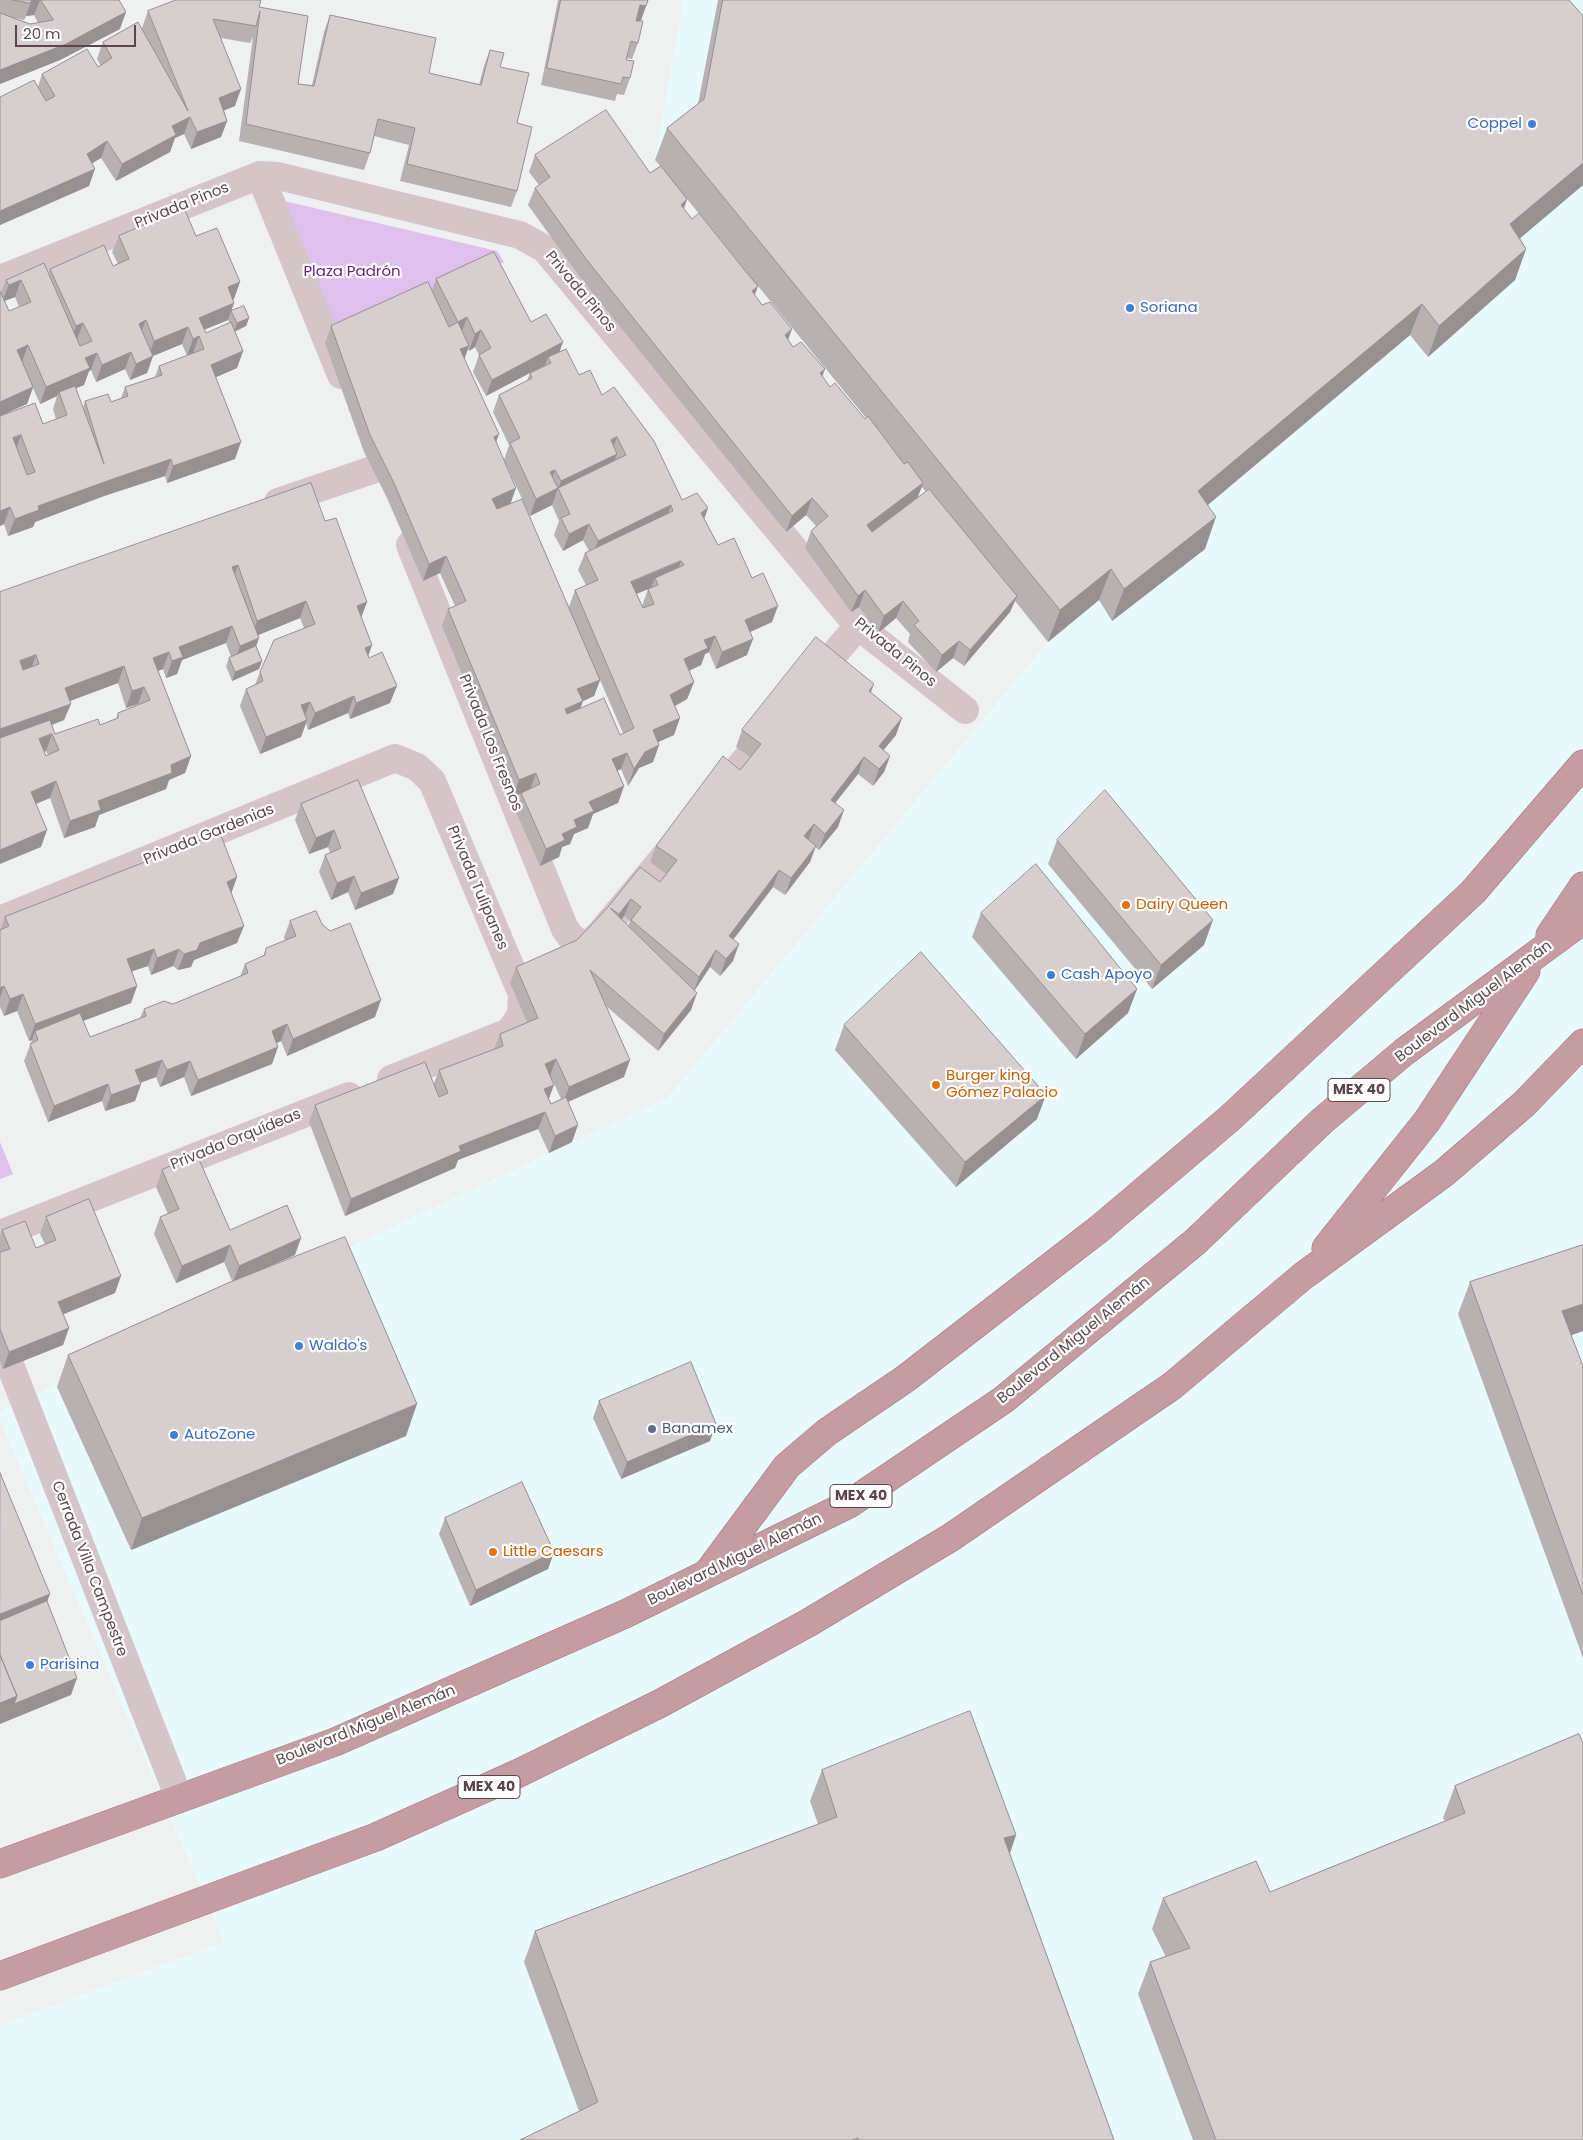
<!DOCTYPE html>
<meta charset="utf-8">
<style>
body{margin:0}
#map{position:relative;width:1583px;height:2140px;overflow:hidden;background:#eef1ef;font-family:Poppins,sans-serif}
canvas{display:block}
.scale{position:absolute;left:15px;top:25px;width:121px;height:22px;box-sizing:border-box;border:2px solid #5b474b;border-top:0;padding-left:6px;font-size:15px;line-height:18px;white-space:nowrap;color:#5b474b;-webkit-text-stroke:4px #fff;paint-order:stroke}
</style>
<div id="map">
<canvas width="1583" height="2140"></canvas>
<div class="scale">20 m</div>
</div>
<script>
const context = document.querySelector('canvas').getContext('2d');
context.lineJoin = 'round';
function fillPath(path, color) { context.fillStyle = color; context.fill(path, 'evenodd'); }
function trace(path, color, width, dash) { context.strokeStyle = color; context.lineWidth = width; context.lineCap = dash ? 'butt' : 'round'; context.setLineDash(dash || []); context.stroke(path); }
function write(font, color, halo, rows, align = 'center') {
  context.font = font + ' Poppins,sans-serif'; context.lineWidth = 4.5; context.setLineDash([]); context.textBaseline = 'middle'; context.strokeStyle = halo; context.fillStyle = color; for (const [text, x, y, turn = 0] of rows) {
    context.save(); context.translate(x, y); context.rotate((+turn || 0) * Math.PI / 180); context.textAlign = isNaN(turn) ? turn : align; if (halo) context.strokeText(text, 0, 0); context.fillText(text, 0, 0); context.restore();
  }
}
fillPath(new Path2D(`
 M683 0H1583V2140H0V2025L224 1942 0 1420V1411L667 1098 1048 642 655 160Z`), '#e8fafb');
fillPath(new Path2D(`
 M280 200 497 251 504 262 325 343Z
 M0 1142 13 1174 0 1179Z`), '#dfbfec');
const trunk = new Path2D(`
 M1550 935 1583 886
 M1326 1248 1427 1121 1526 971
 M710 1570 787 1466 827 1432 905 1379 1099 1229 1229 1119 1473 892 1583 764
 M0 1864 335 1742 625 1614 849 1504 1003 1400 1195 1242 1322 1121 1404 1052 1583 920
 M0 1976 376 1837 519 1773 661 1703 808 1623 950 1538 1172 1386 1303 1276 1444 1173 1524 1104 1583 1043`);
trace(trunk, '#a6747b', 29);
trace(new Path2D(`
 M260 175 341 375
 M0 279 260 175 278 176 520 235 545 249 858 626 965 710
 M278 502 378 468
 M410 545 565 929 571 937 581 944 590 943 599 935 680 838
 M812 680 858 626
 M714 797 773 727
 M0 920 395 758 417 767 432 781 522 994 521 1015 509 1032 391 1079
 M0 1234 349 1096
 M0 1339 179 1798`), '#d5c5c9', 28);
trace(trunk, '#c49ca2', 28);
fillPath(new Path2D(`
 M0 0H119L120 29 60 60 0 84ZM34 15 38 23 30 24 15 18 24 20 26 16Z
 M558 0H648L641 21 638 43 632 59 626 58V60L630 78 624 95 617 94 615 101 541 85Z
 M718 0H1569L1583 16V185L1520 238 1526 249 1515 280 1428 357 1410 335 1208 505 1205 549 1112 621 1099 600 1048 642 1015 601 1010 612 964 666 953 658 936 672 908 642 910 634 896 618 878 633 859 607 851 612 805 548 811 531 816 526 806 515 786 532 579 276 528 205 535 188 539 185 529 172 535 155 650 173 660 166 655 160 667 128 698 104ZM687 199 735 258 692 219 684 209ZM749 275 866 418 865 419 830 387 793 347 754 295 758 286ZM922 487 926 492 917 498Z
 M259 7 298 84 312 85 324 32 330 15 429 73 479 85 484 66 490 50 500 67 517 123V191L511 207 400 181 409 145 374 136 370 153 364 170 239 141 253 37 250 43 221 38 235 106 224 110 227 121 221 137 191 149 184 134 175 138 170 152 116 181 101 158 92 163 89 186 0 225V97L38 87 42 74 98 67 101 66 97 59 103 42 142 28 148 11Z
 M119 236H196L234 299H233L234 303 231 311 249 318 246 326 235 331 243 351 237 368 216 377 235 459 167 483 165 476 104 496 35 522 33 527 8 536 4 524 0 526V291L1 293 6 280 49 274 50 269 113 266 118 264 112 252ZM15 297 19 307 9 311 4 301ZM228 320 230 323 206 333 204 330ZM182 344 187 356 193 353V354L159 366 155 377 125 387 121 398 111 402 85 401 83 408 76 388 84 385 89 371 91 370 96 382 125 369 130 380 147 373 153 356ZM33 388 40 404 57 396 53 409 56 419 43 424 1 415 27 404Z
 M436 279 531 322 560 352 579 375 602 395 682 500 708 508 704 519 718 545 772 622 750 632 747 655 716 669 709 652 705 654 701 665 689 671 694 682 687 699 675 706 674 735 658 742 659 745 653 762 639 768 628 786 621 769 617 771 624 786 618 803 593 814 588 828 574 834 570 844 562 847 559 857 540 866 515 810 520 794 513 797 442 626 448 609 455 606 440 573 423 581 387 498 364 452 325 343 331 326 432 290ZM475 347 479 355 473 372 486 396 545 365 530 373 527 381 499 395 493 412 509 445 504 460 496 443 464 359 468 348 469 351ZM506 464 530 516 552 505 559 521 554 535 563 551 583 540 589 551 585 553 578 570 586 585 575 590 569 607 511 504ZM651 588 648 589 642 606 637 594ZM600 680 623 733 620 735 580 709 583 701 594 696Z
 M325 521 367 602 361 617 372 645 368 656 390 703 350 719 348 713 308 730 306 723 301 737 260 754 240 706 246 689 255 685 260 672 304 628 300 618 258 635 256 646 262 661 259 669 232 681 226 666 229 658 231 657 226 643 182 660 177 674 166 678 163 669 158 671 191 756 185 773 169 780 166 789 99 815 95 827 64 838 50 798 36 804 41 847 0 592ZM118 683 126 708 138 704H139L118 713 116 719 100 725 55 734 52 725 64 720 70 701ZM46 751 48 755 46 756 44 752Z
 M871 693 896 735 883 750 890 756 884 772 873 786 858 774 835 803 838 827 819 850 815 847 810 862 785 895 773 887 733 940V961L720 976 710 967 694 991 691 1010 658 1051 606 1006 624 1077 568 1102 572 1142 549 1153 538 1129 458 1160 455 1168 345 1216 309 1122 315 1105 434 1083 439 1070 494 1049 500 1034 527 1022 510 983 516 967 577 940 608 907 660 882 666 874 650 862 656 846 740 770 750 757 736 747 742 730ZM624 916 630 921 628 926 622 920ZM552 1079 561 1099 551 1104 549 1099Z
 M301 804 399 878 393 894 355 910 348 892 331 900 319 872 325 855 330 853 328 847 309 854 295 820Z
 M1057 840 1204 945 1152 989 1048 864Z
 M237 877 231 893 237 943 194 960 191 967 178 970 173 966 151 975 148 966 132 971 137 986 131 1003 83 1021 90 1037 140 1018 144 1009 173 1004 240 977 245 964 263 957 266 948 285 941 284 937 290 921 322 924 375 1017 287 1056 281 1041 277 1043 272 1064 191 1096 184 1077 160 1087 156 1077 140 1083 141 1084 135 1101 105 1111 102 1101 48 1122 24 1061 32 1040 29 1041 17 1011 4 1016 0 1007V930L5 917Z
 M981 913 1137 989 1128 1013 1076 1059 972 937Z
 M844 1025 1037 1119 956 1187 835 1050Z
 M162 1170 230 1230 295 1255 252 1274 406 1436 131 1550 57 1387 68 1355 232 1281 224 1262 176 1283 154 1234 160 1217 168 1214 156 1187Z
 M46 1217 115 1293 63 1314 69 1328 63 1345 3 1369 0 1361V1236L2 1230 36 1248 45 1244 40 1234Z
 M1583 1245V1331L1571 1335 1583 1366V1658L1458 1314 1470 1282Z
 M599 1401 710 1441 621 1479 593 1418Z
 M445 1518 554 1552 548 1569 470 1606 439 1534Z
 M1579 1734 1583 2140H1193L1138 1994 1150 1962 1166 1957 1152 1929 1163 1898 1270 1892 1445 1821 1443 1818 1455 1786Z
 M822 1770 1016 1835 1010 1854 1114 2140H520L579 2111 524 1962 535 1931 818 1824 810 1801Z`), '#b8b1b2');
fillPath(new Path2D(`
 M32 0H40L34 15 26 16 24 20Z
 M640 5 646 6 640 22H634Z
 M126 12 120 29 60 60 0 84V70Z
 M241 89 235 106 213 115 219 98Z
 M190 117 184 134 175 138 170 152 116 181 122 164 172 126Z
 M227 121 221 137 191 149 197 132Z
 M107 141 101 158 81 170 87 154Z
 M1583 163V185L1499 256 1510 224Z
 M95 169 89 186 0 225V211Z
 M687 199 681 216V205Z
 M1526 249 1515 280 1428 357 1439 326Z
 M21 280 15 297 2 302 9 285Z
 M240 282 234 299 222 304 228 287Z
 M758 286 752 303V291Z
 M234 303 228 320 193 334 199 318Z
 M1422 304 1410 335 1186 523 1198 491Z
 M467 317 461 334 458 322Z
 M249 318 246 326 234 332 237 323Z
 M146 320 139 337V324Z
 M83 323 77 339 70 343 76 326Z
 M188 327 182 344 148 358 154 341Z
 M792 329 786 346 785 335Z
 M481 330 475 347 469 351 475 334Z
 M199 336 193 353 187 356 193 339Z
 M563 342 557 359 548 357 545 365 486 396 492 380Z
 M28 345 22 362 17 350Z
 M469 346 463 363 460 349Z
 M243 351 237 368 205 382 211 365Z
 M131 352 125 369 96 382 102 365Z
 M97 353 91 370 89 371 84 385 60 395 59 392 57 396 40 404 46 387 85 358Z
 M153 356 147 373 130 380 136 364Z
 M825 369 819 386 820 373Z
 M33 387 27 404 0 416V402Z
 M499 434 493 451 494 437Z
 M21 435 15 452 13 438Z
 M617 437 611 453V440Z
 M241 442 235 459 167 483 173 466Z
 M617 454 611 471 558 489 561 481Z
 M171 459 165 476 104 496 35 522 33 527 8 536 15 519 38 506 110 480Z
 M555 470 549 487 550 472Z
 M923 483 917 499 861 542 867 525Z
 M516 488 510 505 486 516 492 499Z
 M558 488 552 505 530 516 536 499Z
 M812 498 806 515 786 532 792 516Z
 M671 505 665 522 592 557 598 541Z
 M10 507 4 524 0 526V511Z
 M708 508 702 525 701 513Z
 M1216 517 1205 549 1112 621 1124 589Z
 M589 524 583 540 563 551 569 534Z
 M446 556 440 573 423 581 429 564Z
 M681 561 675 578H655L651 588 625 598 631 582Z
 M238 565 232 582V567Z
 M1111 569 1099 600 1048 642 1060 610Z
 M865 590 859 607 851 612 858 596Z
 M1017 596 1010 612 964 666 970 650Z
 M306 601 300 618 251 638 257 621Z
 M903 601 896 618 878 633 884 616Z
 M367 602 361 618 357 606Z
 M778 606 772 622 739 637 745 620Z
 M232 626 226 643 182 660 177 674 166 678 172 661 179 647Z
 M715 636 709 652 705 654 701 665 678 676 684 659 704 640Z
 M259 638 253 655 234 663 240 646Z
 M753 639 747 655 716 669 722 652Z
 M959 641 953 658 936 672 942 655Z
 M372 645 366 662 365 648Z
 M169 652 163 669 147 675 153 658Z
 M36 655 30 672 14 678 20 661Z
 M262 661 259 669 232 681 235 672Z
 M124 666 118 683 59 705 65 688Z
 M600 680 594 696 583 701 577 718 559 726 565 709 577 689Z
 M694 682 687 699 664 712 670 695Z
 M874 684 868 700 869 691Z
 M397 686 390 703 350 719 356 703Z
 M144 687 138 704 126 708 132 691Z
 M354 696 348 713 308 730 315 713Z
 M310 702 304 718 301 705Z
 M71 704 64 720 0 744V729Z
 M680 718 674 735 647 747 653 730Z
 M902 718 896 735 873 763 879 746Z
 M307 720 301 737 260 754 266 737Z
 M52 734 46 751 33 756 39 739Z
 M659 745 653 762 639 768 628 786 634 769 645 752Z
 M627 753 621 769 606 776 612 759Z
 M191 756 185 773 169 780 166 789 99 815 95 827 64 838 70 821 98 801 171 765Z
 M890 756 884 772 873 786 879 769Z
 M864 757 858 774 825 816 831 800Z
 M536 773 530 790 513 797 519 780Z
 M56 781 50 798 25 808 31 792Z
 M624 786 618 803 593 814 588 828 574 834 570 844 562 847 559 857 540 866 546 849 562 834 589 802Z
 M844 810 838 827 819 850 825 834Z
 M814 824 808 841 804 836Z
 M47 830 41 847 0 864V850Z
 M334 830 328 847 309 854 316 838Z
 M816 846 810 862 785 895 791 878Z
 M779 870 773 887 723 953 729 936Z
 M354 876 348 892 331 900 337 883Z
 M237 877 231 894 227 882Z
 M399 878 393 894 355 910 361 893Z
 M631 899 624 916 613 931 619 914Z
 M1213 920 1204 945 1152 989 1161 965Z
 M244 926 237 943 194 960 191 967 178 970 184 954 200 943Z
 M739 944 733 961 720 976 726 959Z
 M154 949 148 966 121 975 127 959Z
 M179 949 173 966 151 975 157 958Z
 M716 950 710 967 693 993 699 977Z
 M4 986 0 998V988Z
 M137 986 131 1003 37 1038 35 1031 32 1040 29 1041 35 1024Z
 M1137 989 1128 1013 1076 1059 1085 1034Z
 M697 993 691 1010 658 1051 664 1034Z
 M23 994 17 1011 4 1016 10 999Z
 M381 1000 375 1017 287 1056 293 1039Z
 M287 1024 281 1041 266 1047 272 1031Z
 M278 1047 272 1064 191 1096 198 1080Z
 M556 1059 550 1076 545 1064Z
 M162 1060 156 1077 129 1087 135 1070Z
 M630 1060 624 1077 563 1104 569 1087Z
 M190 1061 184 1077 160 1087 167 1070Z
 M108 1084 102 1101 48 1122 54 1106Z
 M141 1084 135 1101 105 1111 111 1095Z
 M554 1085 548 1101 544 1089Z
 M1046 1095 1037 1119 956 1187 965 1162Z
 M545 1112 538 1129 458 1160 455 1168 345 1216 351 1199 459 1146Z
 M578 1125 572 1142 549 1153 555 1136Z
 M301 1238 295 1255 233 1282 239 1266Z
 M230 1245 224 1262 176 1283 182 1266Z
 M121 1276 115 1293 52 1319 58 1302Z
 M1583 1304V1331L1550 1343 1562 1311Z
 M69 1328 63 1345 3 1369 9 1352Z
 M417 1404 406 1436 131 1550 142 1518Z
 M716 1424 710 1441 621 1479 627 1462Z
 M554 1552 548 1569 470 1606 476 1590Z
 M50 1594 41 1618 0 1635V1614Z
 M77 1678 71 1695 0 1724V1703L17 1696Z
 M1016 1835 1005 1867 1004 1838Z`), '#969091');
const building = new Path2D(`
 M13 0H32L30 3Z
 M41 0H119L126 12 66 44 0 70V13L30 24 53 20Z
 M176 0H261L259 7 308 16 298 84 314 86 330 15 436 38 429 73 481 85 490 50 504 53 500 67 529 73 517 123 532 127 517 191 407 164 415 128 378 119 370 153 246 124 260 11 256 26 213 19 241 89 219 98 227 121 197 132 190 117 172 126 176 135 122 164 107 141 87 154 95 169 0 211V97L34 80 46 101 55 96 42 74 87 49 98 67 112 58 103 42 138 22 188 111 148 11Z
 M561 0H648L646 6 640 5 636 21H643L638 43 631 41 626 60 634 61 630 78 623 77 621 84 547 68Z
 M723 0H1569L1583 16V163L1510 224 1526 249 1439 326 1422 304 1198 491 1216 517 1124 589 1111 569 1060 610 667 128 704 99Z
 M606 110 650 173 661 166 687 199 681 205 692 219 699 213 747 273 758 286 752 291 762 305 770 302 792 329 785 335 793 347 801 342 825 369 820 373 830 387 835 383 865 419 868 416 904 464 908 462 923 483 867 525 872 532 929 489 1017 596 970 650 959 641 942 655 914 625 919 621 903 601 884 616 865 590 858 596 811 531 828 516 812 498 792 516 586 259 535 188 550 177 535 155Z
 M184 208 196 236 217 228 240 282 228 287 234 303 199 318 206 333 231 322 243 351 211 365 241 442 173 466 171 459 110 480 38 506 39 510 15 519 10 507 0 511V416L35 403 43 424 67 415 59 392 75 386 104 464 85 401 108 394 111 402 128 396 125 387 162 375 159 366 204 349 199 336 193 339 188 327 154 341 146 320 139 324 153 356 136 364 131 352 102 365 97 353 85 358 90 368 46 387 28 345 17 350 33 387 0 402V291L9 311 31 302 21 280 9 285 6 280 44 263 80 346 92 341 83 323 76 326 50 269 104 245 113 266 129 259 119 236ZM21 435 35 472 27 475 13 438Z
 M494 252 531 322 546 314 563 342 492 380 479 355 491 348 481 330 475 334 467 317 458 322 436 279Z
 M428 282 449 327 458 322 469 346 460 349 499 434 494 437 516 488 492 499 497 509 522 499 600 680 577 689 583 701 565 709 567 714 604 698 620 735 634 728 575 590 598 580 585 553 673 511 671 505 598 541 589 524 569 534 561 518 570 514 558 488 536 499 510 443 520 438 499 395 532 378 530 373 551 363 548 357 566 349 579 375 590 370 602 395 614 387 654 441 682 500 697 493 708 508 701 513 718 545 734 538 752 578 763 573 778 606 745 620 753 639 722 652 715 636 704 640 708 648 684 659 694 682 670 695 680 718 653 730 659 745 645 752 634 769 627 753 612 759 624 786 589 802 594 811 574 820 577 827 562 834 565 840 546 849 521 793 540 784 536 773 519 780 448 609 466 601 446 556 429 564 393 481 370 435 331 326ZM617 437 626 455 558 488 550 472 555 470 561 481 617 454 611 440ZM681 561 684 565 655 578 658 585 648 589 654 604 643 608 631 582Z
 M244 306 249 318 237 323 231 311Z
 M311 483 325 521 336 518 367 602 357 606 372 645 365 648 369 658 382 652 397 686 356 703 354 696 315 713 310 702 301 705 307 720 266 737 246 689 263 681 260 672 274 640 315 624 306 601 257 621 238 565 232 567 259 638 240 646 232 626 179 647 183 657 172 661 169 652 153 658 191 756 171 765 172 773 98 801 101 810 70 821 56 781 31 792 47 830 0 850V738L50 720 55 734 98 719 100 725 118 718V713L150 700 144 687 132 691 124 666 65 688 71 704 0 729V592ZM36 655 39 664 23 670 20 661ZM52 734 59 750 46 756 39 739Z
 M816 637 874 684 869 691 902 718 879 746 890 756 879 769 864 757 831 800 844 810 825 834 814 824 804 836 816 846 791 878 779 870 729 936 739 944 726 959 716 950 699 977 631 920 641 907 631 899 619 914 610 908 697 993 664 1034 590 970 630 1060 569 1087 556 1059 545 1064 554 1085 544 1089 551 1104 566 1097 578 1125 555 1136 545 1112 459 1146 461 1151 351 1199 315 1105 425 1062 439 1097 448 1093 439 1070 503 1046 500 1034 538 1018 516 967 577 940 608 907 640 867 660 882 677 860 656 846 723 756 740 770 761 744 742 730Z
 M256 646 262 661 235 672 229 658Z
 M358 780 399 878 361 893 354 876 337 883 325 855 341 848 334 830 316 838 301 804Z
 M1105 790 1213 920 1161 965 1057 840Z
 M220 833 237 877 227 882 244 926 200 943 197 950 184 954 179 949 157 958 154 949 127 959 137 986 35 1024 23 994 10 999 4 986 0 988V930L9 926 5 917Z
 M1036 864 1137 989 1085 1034 981 913Z
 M316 911 322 924 330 931 350 923 381 1000 293 1039 287 1024 272 1031 278 1047 198 1080 190 1061 167 1070 162 1060 135 1070 141 1084 111 1095 108 1084 54 1106 30 1044 38 1040 35 1031 80 1013 90 1037 146 1016 144 1009 164 1001 173 1004 248 973 245 964 265 955 266 948 296 936 290 921Z
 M921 952 1046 1095 965 1162 844 1025Z
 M197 1155 230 1230 287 1205 301 1238 239 1266 230 1245 182 1266 160 1217 179 1209 162 1170Z
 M89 1199 121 1276 58 1302 69 1328 9 1352 0 1329V1252L10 1249 2 1230 25 1221 36 1248 56 1240 46 1217Z
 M345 1237 417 1404 142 1518 68 1355 228 1283Z
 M1583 1245V1304L1562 1311 1583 1366V1595L1470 1282Z
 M691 1362 716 1424 627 1462 599 1401Z
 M0 1473 50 1594 0 1614Z
 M522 1482 554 1552 476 1590 445 1518Z
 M47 1601 77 1678 14 1704 17 1696 0 1655V1621Z
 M0 1655 17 1696 0 1703Z
 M970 1711 1016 1835 1004 1838 1114 2140H858V2138L852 2140H520L598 2102 535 1931 837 1817 822 1770Z
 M1579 1734 1583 1743V2140H1216L1150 1962 1190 1948 1163 1898 1256 1861 1270 1892 1465 1813 1455 1786Z`);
fillPath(building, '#d6cecf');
trace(building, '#969091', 1);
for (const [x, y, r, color] of [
 [1532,124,5,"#3f7fe0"],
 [1130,308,5,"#3f7fe0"],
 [1126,905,5,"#e8710a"],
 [1051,975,5,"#3f7fe0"],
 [936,1085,5,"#e8710a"],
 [299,1346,5,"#3f7fe0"],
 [652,1429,5,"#5c6f8a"],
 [174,1435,5,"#3f7fe0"],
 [493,1552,5,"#e8710a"],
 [30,1665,5,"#3f7fe0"]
]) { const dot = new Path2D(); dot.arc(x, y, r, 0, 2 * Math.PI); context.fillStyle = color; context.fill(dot); trace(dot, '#fff', 2); }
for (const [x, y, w] of [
 [1359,1090,62],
 [861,1496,62],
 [489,1787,62]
]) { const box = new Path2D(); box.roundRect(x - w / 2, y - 11.5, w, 23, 4); context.fillStyle = '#fff'; context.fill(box); trace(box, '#5b474b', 1); }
write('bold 14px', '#5b474b', null, [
 ["MEX 40",1359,1090],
 ["MEX 40",861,1496],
 ["MEX 40",489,1787]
]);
write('15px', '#366cbe', '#fff', [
 ["Coppel",1522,124,"right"],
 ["Soriana",1140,308],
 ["Cash Apoyo",1061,975],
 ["Waldo's",309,1346],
 ["AutoZone",184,1435],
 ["Parisina",40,1665]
], 'left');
write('15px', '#5b474b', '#fff', [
 ["Privada Pinos",182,206,-22],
 ["Privada Pinos",580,292,50],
 ["Privada Pinos",895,653,39],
 ["Privada Los Fresnos",490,743,68],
 ["Privada Gardenias",209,835,-22],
 ["Privada Tulipanes",477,888,67],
 ["Boulevard Miguel Alemán",1474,1002,-37],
 ["Privada Orquídeas",236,1140,-22],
 ["Boulevard Miguel Alemán",1074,1341,-39],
 ["Boulevard Miguel Alemán",735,1560,-26],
 ["Cerrada Villa Campestre",89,1569,69],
 ["Boulevard Miguel Alemán",366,1726,-22]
]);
write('15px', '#691c78', '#fff', [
 ["Plaza Padrón",352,272]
]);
write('15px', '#c56008', '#fff', [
 ["Dairy Queen",1136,905],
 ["Burger king",946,1076],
 ["Gómez Palacio",946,1093],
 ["Little Caesars",503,1552]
], 'left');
write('15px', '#4e5e75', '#fff', [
 ["Banamex",662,1429]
], 'left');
</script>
